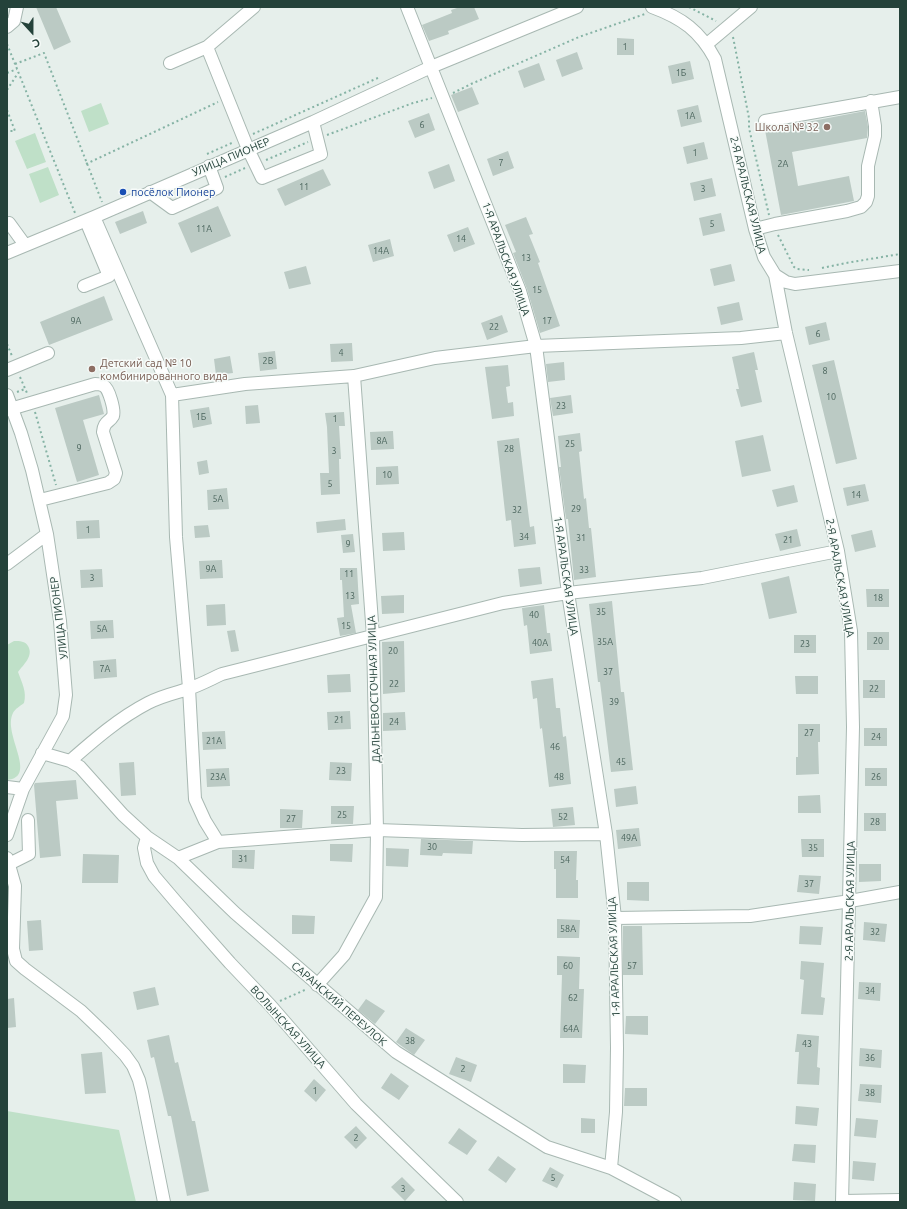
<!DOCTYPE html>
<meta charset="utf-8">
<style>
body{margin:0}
#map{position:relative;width:907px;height:1209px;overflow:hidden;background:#e6efeb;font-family:Ubuntu,sans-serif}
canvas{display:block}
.frame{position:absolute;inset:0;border:8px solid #24423a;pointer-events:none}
.north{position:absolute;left:12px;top:12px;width:40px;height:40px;-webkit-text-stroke:3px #f7fbf9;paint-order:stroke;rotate:159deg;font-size:11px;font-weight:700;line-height:16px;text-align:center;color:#24423a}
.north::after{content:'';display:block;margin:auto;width:14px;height:18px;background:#24423a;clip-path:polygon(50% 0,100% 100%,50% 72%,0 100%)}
</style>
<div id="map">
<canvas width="907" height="1209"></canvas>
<div class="frame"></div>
<div class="north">С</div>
</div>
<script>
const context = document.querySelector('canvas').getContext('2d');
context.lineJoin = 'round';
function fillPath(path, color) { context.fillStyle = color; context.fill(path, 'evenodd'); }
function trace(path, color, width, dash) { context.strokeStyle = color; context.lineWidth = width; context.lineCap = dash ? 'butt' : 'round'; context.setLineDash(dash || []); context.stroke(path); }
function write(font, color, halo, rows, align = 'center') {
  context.font = font + ' Ubuntu,sans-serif'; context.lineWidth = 3; context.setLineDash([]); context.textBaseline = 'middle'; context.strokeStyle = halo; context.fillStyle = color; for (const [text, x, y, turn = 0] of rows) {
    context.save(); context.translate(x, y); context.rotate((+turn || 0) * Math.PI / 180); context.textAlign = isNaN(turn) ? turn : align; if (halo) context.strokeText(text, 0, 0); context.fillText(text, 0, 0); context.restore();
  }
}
fillPath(new Path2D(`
 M101 103 109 124 89 132 81 111Z
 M35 133 46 162 27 169 15 141Z
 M48 167 59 195 40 203 29 174Z
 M14 641C20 641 25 641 28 646 34 656 23 665 18 672 22 683 27 692 24 703 20 706 15 709 13 713 2 734 39 777 7 780V645Z
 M7 1111 119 1130 136 1202H7Z`), '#bfe0c8');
fillPath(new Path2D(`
 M36 7H56L71 42 54 50Z
 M460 7H474L479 19 448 31 449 34 429 41 422 25 452 13 451 10Z
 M617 38 634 39V55H617Z
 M577 52 583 69 562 77 556 60Z
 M690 61 694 79 672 84 668 66Z
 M539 63 545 80 524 88 518 71Z
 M472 87 479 104 458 112 451 95Z
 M698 105 702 122 681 127 677 110Z
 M865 111 868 127 867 138 792 152 798 186 849 176 854 201 781 215 765 130Z
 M429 113 435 130 415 138 408 121Z
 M704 142 708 159 687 164 683 147Z
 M508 151 514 168 493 176 487 159Z
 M449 164 455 181 434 189 428 172Z
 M323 169 331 185 285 206 277 189Z
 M712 178 716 196 694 201 690 183Z
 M218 206 231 236 191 253 178 223Z
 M143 211 147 223 120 234 115 222Z
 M721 213 725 231 703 236 699 218Z
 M526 217 533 234 529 235 540 262 538 263 560 326 540 333 527 289 513 253 516 252 505 225Z
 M468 227 475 244 454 252 447 235Z
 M390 239 394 256 373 262 368 245Z
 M731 264 735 281 714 286 710 269Z
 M306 266 311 284 289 289 284 272Z
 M104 296 113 320 49 345 40 322Z
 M739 302 743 320 721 325 717 307Z
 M502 315 508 332 487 340 481 323Z
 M826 322 830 340 809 345 805 327Z
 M352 343 353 361 331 362 330 344Z
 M275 351 277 369 260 371 258 353Z
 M754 352 758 370H755L762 402 741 407 736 389H739L732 357Z
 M230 356 233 373 216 375 214 359Z
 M834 360 857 459 836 464 812 365Z
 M564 362 565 380 548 382 546 364Z
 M508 365 510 386 506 387 508 403 513 402 514 416 492 419 485 367Z
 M99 395 104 414 83 420 99 475 77 482 55 408Z
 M571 395 573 413 553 416 550 398Z
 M258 405 260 423 246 424 245 406Z
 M209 407 212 424 193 428 190 410Z
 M344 412 345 426H339L341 459H339L340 494 321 495 320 473H329L327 427 325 413Z
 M393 431 394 449 371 450 370 432Z
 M580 433 582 451 579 452 584 499 586 498 589 528H591L596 577 574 580 568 519H566L559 467H561L558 436Z
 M763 435 771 471 742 477 735 441Z
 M519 438 530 527 534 526 536 544 514 547 511 520 506 521 497 441Z
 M207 460 209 473 199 475 197 462Z
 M398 466 399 484 376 485V467Z
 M865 484 869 501 847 506 843 488Z
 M794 485 798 502 777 507 772 490Z
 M227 488 229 509 208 510 207 490Z
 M345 519 346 530 317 533 316 522Z
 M99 520 100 538 77 539 76 521Z
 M208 525 210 537 195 538 194 526Z
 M797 529 801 546 780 551 775 534Z
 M872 530 876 547 855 552 851 535Z
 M404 532 405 550 383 551 382 533Z
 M353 534 355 552 343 553 341 535Z
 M222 560 223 578 200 579 199 561Z
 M540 567 542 584 520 587 518 569Z
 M340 568H357L359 604 351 605 356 633 340 636 337 618 344 617 342 580H340Z
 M102 569 103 587 81 588 80 570Z
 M789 576 797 613 769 619 761 583Z
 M866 589H889V607H867Z
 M404 595V613L382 614 381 596Z
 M612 601 621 692H624L633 770 611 772 600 682H598L589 604Z
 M225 604 226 625 207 626 206 605Z
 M544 605 547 633H550L552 651 530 654 527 625 524 626 522 608Z
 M113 620 114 638 91 639 90 621Z
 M235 630 239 651 231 652 227 631Z
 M867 632H889V650H867Z
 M794 635H816V653H794Z
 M404 641 405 692 383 694 382 642Z
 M116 659 117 677 94 679 93 661Z
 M350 674 351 692 328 693 327 675Z
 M795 676H818V694H796Z
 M553 678 556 708H560L563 737 566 736 571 784 549 787 542 728 540 729 537 698 533 699 531 681Z
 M863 680H885V698H863Z
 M350 711 351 729 328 730 327 712Z
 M405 712 406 730 383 731V713Z
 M798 724H820V742H818L819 774 796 775V757H798Z
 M864 728H887V746H864Z
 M225 731 226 749 203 750 202 732Z
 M134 762 136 795 121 796 119 763Z
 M330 762 352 763 351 781 329 780Z
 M229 768 230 786 207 787 206 769Z
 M865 768H887V786H865Z
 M76 780 78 799 56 801 61 856 40 858 34 785 35 783Z
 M636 786 638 804 616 807 614 789Z
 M820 795 821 813H798V796Z
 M331 806H354L353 824H331Z
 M573 807 575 825 553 827 551 809Z
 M280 809 303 810 302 828H280Z
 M864 813H886V831H864Z
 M639 828 641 846 618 849 616 830Z
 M421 839 473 841 472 854 443 853 442 856 420 855Z
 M801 839H824V857H802Z
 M330 844H353L352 862 330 861Z
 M386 848 409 849 408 867 386 866Z
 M232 850H255L254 869 232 868Z
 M554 851H577L576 880H578V898H556V869H554Z
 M83 854 119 855 118 883H82Z
 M859 864H881V881L859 882Z
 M799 875 821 876 819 894 797 892Z
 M627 882H649V901L627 900Z
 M292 915 315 916 314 934H292Z
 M557 919 580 920 579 938H557Z
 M41 920 43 950 29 951 27 921Z
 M864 922 887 924 885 942 863 940Z
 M623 926H642L643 975H623Z
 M800 926 823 927 821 945 799 944Z
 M557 956 580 957 579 989H584L582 1038H560L562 975H557Z
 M801 961 824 963 821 997 825 998 823 1015 801 1014 804 980 800 979Z
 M859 982 881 983 880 1001 858 999Z
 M155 987 159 1005 137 1010 133 992Z
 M14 998 16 1027 7 1028V999Z
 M366 999 385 1011 375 1024 358 1010Z
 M626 1016H648V1035L625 1034Z
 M406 1028 425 1040 414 1055 396 1042Z
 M797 1034 819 1036 817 1067 820 1068 819 1085 797 1084 799 1052H795Z
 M169 1035 175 1063 178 1062 192 1121H195L209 1191 187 1196 171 1116H168L154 1057 151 1058 147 1040Z
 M860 1048 882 1050 881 1068 859 1066Z
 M102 1052 106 1093 85 1094 81 1054Z
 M456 1057 477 1065 471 1082 449 1074Z
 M563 1064 586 1065 585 1083H563Z
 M391 1073 409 1086 399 1100 381 1088Z
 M314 1079 326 1090 316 1102 304 1091Z
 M860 1084 882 1085 881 1103 858 1101Z
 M625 1088H647V1106H624Z
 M796 1106 819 1108 817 1126 795 1124Z
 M581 1118 595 1119V1133H581Z
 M856 1118 878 1120 876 1138 854 1136Z
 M356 1126 367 1138 356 1149 344 1137Z
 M459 1128 477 1141 467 1155 448 1143Z
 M794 1144 816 1145 815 1163 792 1161Z
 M498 1156 516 1169 506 1183 488 1170Z
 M853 1161 876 1163 874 1181 852 1179Z
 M550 1167 564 1175 557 1188 542 1181Z
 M402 1177 415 1190 405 1201 391 1187Z
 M794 1182 816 1184 815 1201 793 1200Z`), '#bbcac4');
const minor = new Path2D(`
 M254 7 207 47 248 149 262 178 321 154 313 122
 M407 7 520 291 536 346 568 593 606 834 615 918 617 1048 616 1112 611 1168
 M652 7C682 18 700 31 715 59L755 229 764 257 775 275 786 333 838 551 851 631 853 727 842 1202
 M7 27 14 21 17 7
 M707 44 751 7
 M170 63 207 47
 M765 121 900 97
 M150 192 172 208 217 188 209 166
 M94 217 172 395 176 537 189 688 195 799 205 821 218 842
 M9 223 25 245
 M755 229 775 224 847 211 861 207 866 202 868 196V166L875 136V126L871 101
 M7 253 94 217 313 122 431 67 577 7
 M775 275 786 282 795 284 900 271
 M84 286 109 276 86 221
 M7 370 48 353
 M7 395 21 433 32 470 47 534 60 621 66 695 63 716 23 789 7 835
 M172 395 245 384 354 376 435 358 536 346 741 338 786 333
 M7 410 95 384C98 384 101 384 104 386 109 389 115 410 113 416 109 423 104 421 103 432L116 473 114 479 108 483 40 500
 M7 564 47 534
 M42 753 70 761 80 767 123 815 147 837 178 858 235 913 396 1052 547 1147 611 1168 675 1202
 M70 761C94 740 119 718 148 703 161 696 175 693 188 689 200 685 211 679 222 674L503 603 568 593 702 578 838 551
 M7 787 23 789
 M147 837 144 848 147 863 154 876 177 903 230 963 270 1005 356 1104 457 1202
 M7 858 15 886 13 949 16 961 25 969 81 1011 105 1034 125 1055 133 1066 139 1080 142 1092 164 1202
 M178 858 218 842 377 830 522 835 606 834
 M9 864 29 854 28 820
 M615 918 750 916 850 901 900 892
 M317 985 344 955 376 897 377 830 373 636 354 376
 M843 1201 900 1200`);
trace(minor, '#a8b8b2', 14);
trace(new Path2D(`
 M689 7 716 21
 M733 37 749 118V128L769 215
 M7 44 75 213
 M15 64 44 53 102 202
 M7 73 17 69
 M7 90 18 73
 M453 93 471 84 579 37 645 14
 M7 110 15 131H7
 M253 134 380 77
 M327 135 413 103 432 98
 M207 154 234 142
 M266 160 308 142
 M86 164 218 102
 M225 177 245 168
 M778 235 794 267 797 269 809 270
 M822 268 846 263 900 254
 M7 344 12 356
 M20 377 27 393
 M17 392 25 389
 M35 412 56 485
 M280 1001 307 989`), '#86b3a5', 2, [2, 3]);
trace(minor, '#fff', 12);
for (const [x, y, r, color] of [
 [827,127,4,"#8d6e63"],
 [123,192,4,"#1a4fb4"],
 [92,369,4,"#8d6e63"]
]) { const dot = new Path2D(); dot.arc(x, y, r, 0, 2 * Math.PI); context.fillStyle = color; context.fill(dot); trace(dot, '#f7fbf9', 1.5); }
write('9px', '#4a645c', null, [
 ["1",625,47],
 ["1Б",681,73],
 ["1А",690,116],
 ["6",422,125],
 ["1",695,153],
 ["7",501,163],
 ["2А",783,164],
 ["11",304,187],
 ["3",703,189],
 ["5",712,224],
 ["11А",204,229],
 ["14",461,239],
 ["14А",381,251],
 ["13",526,258],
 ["15",537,290],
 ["9А",76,321],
 ["17",547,321],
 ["22",494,327],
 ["6",818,334],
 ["4",341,353],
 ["2В",268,361],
 ["8",825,371],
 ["10",831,397],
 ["23",561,406],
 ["1Б",201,417],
 ["1",335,419],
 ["8А",382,441],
 ["25",570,444],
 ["9",79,448],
 ["28",509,449],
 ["3",334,451],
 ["10",387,475],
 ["5",330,484],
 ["14",856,495],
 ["5А",218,499],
 ["29",576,509],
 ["32",517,510],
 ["1",88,530],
 ["34",524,537],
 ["31",581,538],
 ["21",788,540],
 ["9",348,544],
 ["9А",211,569],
 ["33",584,570],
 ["11",349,574],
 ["3",92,578],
 ["13",350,596],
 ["18",878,598],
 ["35",601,612],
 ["40",534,615],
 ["15",346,626],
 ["5А",102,629],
 ["20",878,641],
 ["35А",605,642],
 ["40А",540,643],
 ["23",805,644],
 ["20",393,651],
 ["7А",105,669],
 ["37",608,672],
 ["22",394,684],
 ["22",874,689],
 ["39",614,702],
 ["21",339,720],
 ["24",394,722],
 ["27",809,733],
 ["24",876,737],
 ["21А",214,741],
 ["46",555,747],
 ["45",621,762],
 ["23",341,771],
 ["23А",218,777],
 ["48",559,777],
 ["26",876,777],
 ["25",342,815],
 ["52",563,817],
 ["27",291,819],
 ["28",875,822],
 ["49А",629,838],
 ["30",432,847],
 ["35",813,848],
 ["31",243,859],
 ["54",565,860],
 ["37",809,884],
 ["58А",568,929],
 ["32",875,932],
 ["60",568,966],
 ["57",632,966],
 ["34",870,991],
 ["62",573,998],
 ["64А",571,1029],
 ["38",410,1041],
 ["43",807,1044],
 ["36",870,1058],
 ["2",463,1069],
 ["1",315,1091],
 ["38",870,1093],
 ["2",356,1138],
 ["5",553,1178],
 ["3",403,1189]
]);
write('11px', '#785e54', '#f7fbf9', [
 ["Школа № 32",819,127],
 ["Детский сад № 10",100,363,"left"],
 ["комбинированного вида",100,376,"left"]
], 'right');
write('11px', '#24423a', '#f7fbf9', [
 ["УЛИЦА ПИОНЕР",231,157,-23],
 ["2-Я АРАЛЬСКАЯ УЛИЦА",748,195,76],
 ["1-Я АРАЛЬСКАЯ УЛИЦА",506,259,70],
 ["1-Я АРАЛЬСКАЯ УЛИЦА",566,576,82],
 ["2-Я АРАЛЬСКАЯ УЛИЦА",840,578,80],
 ["УЛИЦА ПИОНЕР",59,618,-97],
 ["ДАЛЬНЕВОСТОЧНАЯ УЛИЦА",374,689,-92],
 ["2-Я АРАЛЬСКАЯ УЛИЦА",850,901,-89],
 ["1-Я АРАЛЬСКАЯ УЛИЦА",614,957,-92],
 ["САРАНСКИЙ ПЕРЕУЛОК",339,1004,41],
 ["ВОЛЫНСКАЯ УЛИЦА",288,1027,48]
]);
write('11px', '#164399', '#f7fbf9', [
 ["посёлок Пионер",131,192]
], 'left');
</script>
